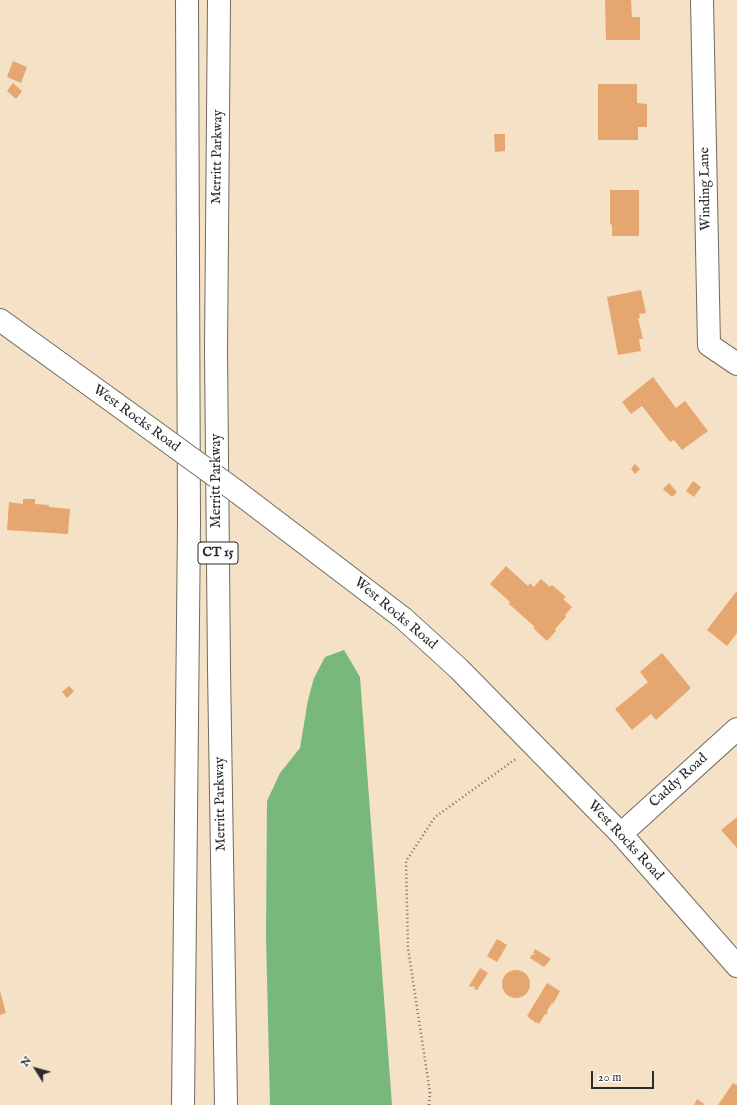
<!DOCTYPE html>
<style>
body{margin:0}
#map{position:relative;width:737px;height:1105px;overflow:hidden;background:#f4e1c6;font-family:"IM FELL English",serif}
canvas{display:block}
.north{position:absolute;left:16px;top:1049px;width:40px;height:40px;-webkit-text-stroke:3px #fff;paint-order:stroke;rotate:307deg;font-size:11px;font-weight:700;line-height:16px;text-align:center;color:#2b2b2b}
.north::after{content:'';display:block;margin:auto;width:14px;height:18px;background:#2b2b2b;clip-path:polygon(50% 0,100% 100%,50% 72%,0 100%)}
.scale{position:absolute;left:591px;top:1071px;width:63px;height:18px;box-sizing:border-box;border:2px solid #2b2b2b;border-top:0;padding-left:5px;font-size:12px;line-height:14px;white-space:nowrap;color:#2b2b2b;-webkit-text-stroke:3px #fff;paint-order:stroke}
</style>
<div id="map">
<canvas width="737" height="1105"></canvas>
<div class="north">N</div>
<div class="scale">20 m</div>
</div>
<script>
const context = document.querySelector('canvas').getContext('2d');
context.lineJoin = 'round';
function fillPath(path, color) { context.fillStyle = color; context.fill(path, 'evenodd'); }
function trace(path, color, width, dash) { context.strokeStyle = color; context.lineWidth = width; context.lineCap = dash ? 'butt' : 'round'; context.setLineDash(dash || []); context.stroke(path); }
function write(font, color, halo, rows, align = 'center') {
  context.font = font + ' "IM FELL English",serif'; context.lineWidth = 3.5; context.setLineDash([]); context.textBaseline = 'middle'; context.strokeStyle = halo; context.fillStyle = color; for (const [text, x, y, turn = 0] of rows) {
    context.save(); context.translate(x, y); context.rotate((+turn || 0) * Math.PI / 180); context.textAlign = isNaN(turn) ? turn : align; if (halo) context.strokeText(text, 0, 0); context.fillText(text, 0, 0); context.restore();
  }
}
fillPath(new Path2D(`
 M344 650 360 677 392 1105H270L266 936 267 801 280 773 300 748 308 700 314 678 325 657Z`), '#78b87a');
fillPath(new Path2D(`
 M605 0H631L632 17H640V40H606Z
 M13 61 27 67 21 83 7 77Z
 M13 83 22 91 16 99 7 91Z
 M598 84H637V103L647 104V127H638V140H598Z
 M494 134H505V151L495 152Z
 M610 190H639V236H612V225L610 224Z
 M641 290 646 313 639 314 640 318H638L643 339H639L641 351 618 355 607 297Z
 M653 377 676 408 685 401 708 431 682 450 674 440 670 442 642 406 631 414 622 402Z
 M635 464 640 469 635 474 631 469Z
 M693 481 701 487 694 497 686 491Z
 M669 483 677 492 672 497 663 489Z
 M23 499H35V504L49 505V507L70 509 68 534 7 530 9 502 23 504Z
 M506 566 528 586 530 583 534 587 541 579 550 587 552 585 566 597 563 599 572 607 565 615 566 617 555 629 556 631 547 641 533 628 535 627 509 604 510 602 490 584Z
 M736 592 737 593V633L727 646 707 630Z
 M662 653 691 688 656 720 651 714 632 730 615 709 648 682 640 672Z
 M69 686 74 691 67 698 62 692Z
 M737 817V848L721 830Z
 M497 939 507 945 497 962 487 956Z
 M535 949 551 959 544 967 530 958 532 954 533 955 535 954 533 953Z
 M480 968 488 973 477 990 474 989 475 987 473 986 472 987 469 986Z
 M502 984a14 14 0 1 1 28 0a14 14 0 1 1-28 0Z
 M547 983 560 991 553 1004 552 1003 547 1011 548 1012 546 1015 545 1014 539 1024 536 1022V1023L527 1016Z
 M0 991 6 1013 0 1015Z
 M733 1083 737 1085V1105H718Z
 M697 1099 704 1104 703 1105H694Z`), '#e6a670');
const minor = new Path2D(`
 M702 0 709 345 737 364
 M621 834 737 729`);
const major = new Path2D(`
 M0 320 137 419
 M236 491 403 618 459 669 621 834 737 966`);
const highway = new Path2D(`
 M219 0 216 351 219 669 226 1105
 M183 1105 189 523 187 0`);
trace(minor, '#716b61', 24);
trace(major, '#716b61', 24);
trace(highway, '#716b61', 24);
trace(new Path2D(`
 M429 1105 430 1093 408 948 406 861 435 817 517 758`), '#716b61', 2.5, [1, 3]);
trace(minor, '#fff', 22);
trace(major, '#fff', 22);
trace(highway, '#fff', 22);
const majorBridge = new Path2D(`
 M137 419 236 491`);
trace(majorBridge, '#716b61', 24, []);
trace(majorBridge, '#fff', 22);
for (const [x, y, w] of [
 [218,553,40]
]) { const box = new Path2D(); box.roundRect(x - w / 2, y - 11, w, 22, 3); context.fillStyle = '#fff'; context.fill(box); trace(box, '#2b2b2b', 1); }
write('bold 13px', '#2b2b2b', null, [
 ["CT 15",218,553]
]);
write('14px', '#2b2b2b', '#fff', [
 ["Merritt Parkway",218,157,-89],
 ["Winding Lane",706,189,-91],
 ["West Rocks Road",136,419,36],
 ["Merritt Parkway",217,481,-90],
 ["West Rocks Road",395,614,40],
 ["Caddy Road",679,781,-42],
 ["Merritt Parkway",221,804,-91],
 ["West Rocks Road",625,841,47]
]);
</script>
